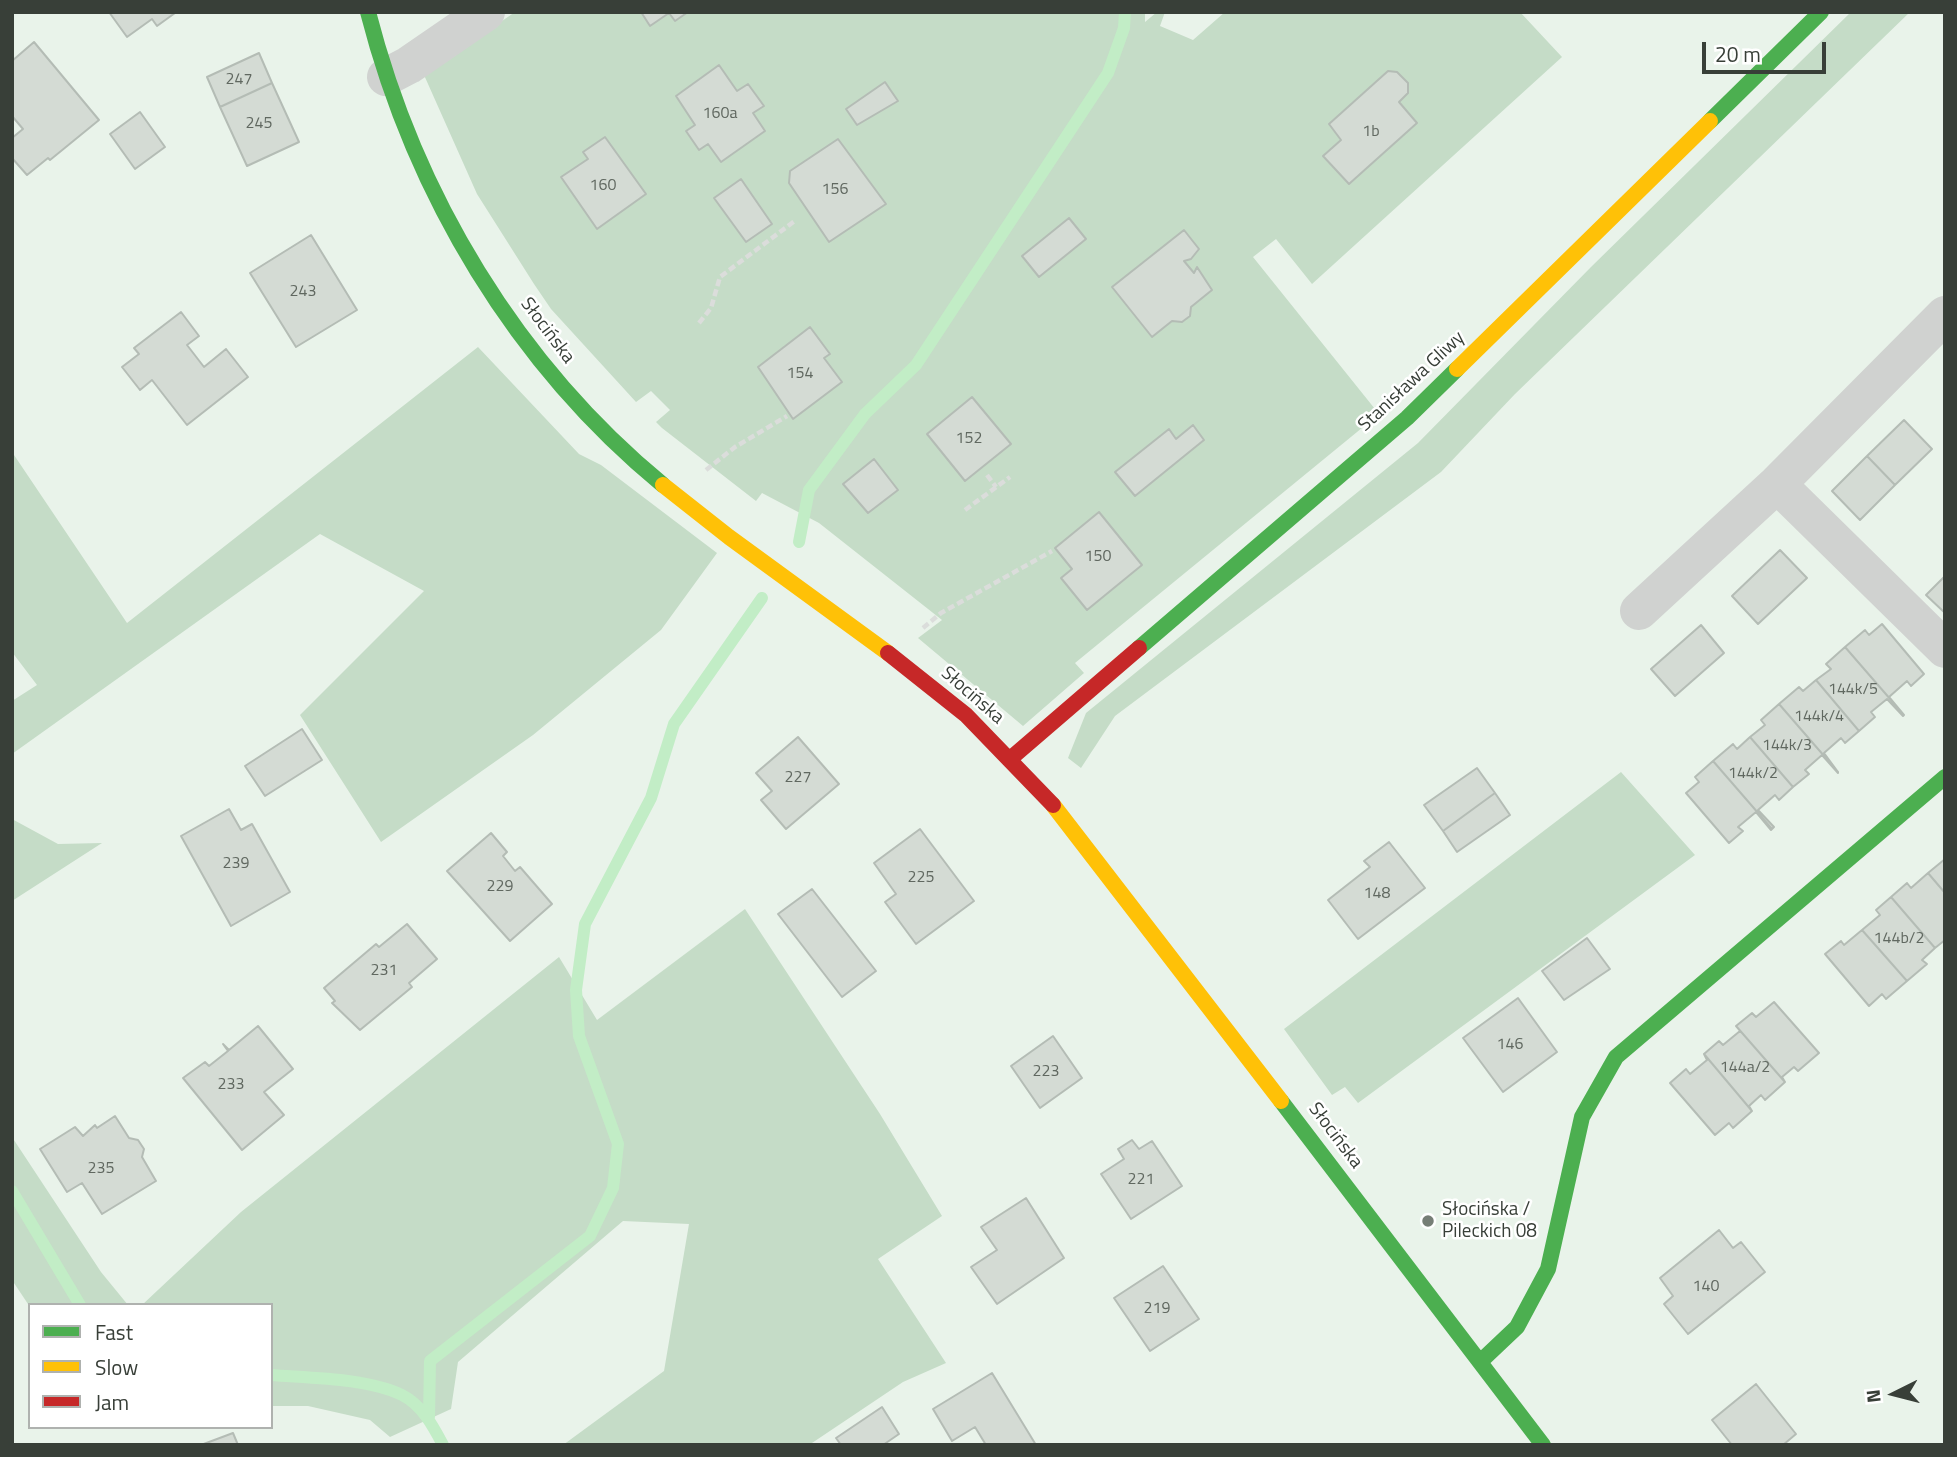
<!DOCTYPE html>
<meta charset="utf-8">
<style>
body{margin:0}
#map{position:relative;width:1957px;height:1457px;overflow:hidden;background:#e9f3ea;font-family:"Titillium Web",sans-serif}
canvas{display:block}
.frame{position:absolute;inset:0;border:14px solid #383f38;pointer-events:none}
.legend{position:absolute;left:28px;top:1303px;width:245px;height:126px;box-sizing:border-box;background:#fff;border:2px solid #afb2af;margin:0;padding:9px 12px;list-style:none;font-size:21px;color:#383f38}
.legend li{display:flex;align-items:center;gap:14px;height:35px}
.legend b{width:35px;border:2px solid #afb2af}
.north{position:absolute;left:1859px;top:1359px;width:70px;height:70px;-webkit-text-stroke:5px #fff;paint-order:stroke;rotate:264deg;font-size:19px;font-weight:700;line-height:28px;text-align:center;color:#383f38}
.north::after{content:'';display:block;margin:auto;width:24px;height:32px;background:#383f38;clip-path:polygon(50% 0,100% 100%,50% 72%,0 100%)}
.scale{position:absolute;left:1702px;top:42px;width:124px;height:32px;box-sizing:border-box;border:4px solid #383f38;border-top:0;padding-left:9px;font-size:21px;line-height:24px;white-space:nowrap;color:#383f38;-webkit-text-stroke:5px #fff;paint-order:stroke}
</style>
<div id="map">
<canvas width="1957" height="1457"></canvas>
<div class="frame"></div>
<ul class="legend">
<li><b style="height:9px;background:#4caf50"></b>Fast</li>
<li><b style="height:9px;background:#ffc107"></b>Slow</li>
<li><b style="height:9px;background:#c62828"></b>Jam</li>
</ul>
<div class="north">N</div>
<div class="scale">20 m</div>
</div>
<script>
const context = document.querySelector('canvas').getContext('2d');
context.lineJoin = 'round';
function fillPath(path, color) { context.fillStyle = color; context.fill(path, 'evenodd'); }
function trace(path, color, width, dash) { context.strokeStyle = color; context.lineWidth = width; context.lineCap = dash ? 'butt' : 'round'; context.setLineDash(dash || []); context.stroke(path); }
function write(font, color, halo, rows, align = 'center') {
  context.font = font + ' "Titillium Web",sans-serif'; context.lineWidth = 5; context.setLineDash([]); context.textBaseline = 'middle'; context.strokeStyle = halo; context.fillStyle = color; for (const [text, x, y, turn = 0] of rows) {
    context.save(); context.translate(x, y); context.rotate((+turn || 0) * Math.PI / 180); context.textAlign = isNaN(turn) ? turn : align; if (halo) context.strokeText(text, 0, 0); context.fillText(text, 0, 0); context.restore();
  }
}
fillPath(new Path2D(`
 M515 12H1145V22L1157 12H1165L1160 26 1193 40 1225 12H1520L1562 57 1312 284 1276 239 1253 257 1379 414 1075 663 1084 673 1023 726 918 638 942 620 819 523 762 493 756 501 662 428 656 422 670 410 651 391 636 402 551 309 534 284 477 194 424 75Z
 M1851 12H1910L1515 394 1441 472 1115 716 1081 768 1068 758 1086 713 1418 443 1591 267Z
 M478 347 579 454 601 465 717 553 661 630 533 735 381 842 300 715 424 591 320 534 12 754V701L37 685 12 652V452L127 623Z
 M1621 772 1695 855 1358 1103 1345 1087 1332 1095 1284 1029Z
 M12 819 58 844 102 843 12 901Z
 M745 909 880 1114 942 1216 878 1259 946 1363 903 1382 809 1445H563L664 1371 689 1224 623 1221 458 1362 451 1409 390 1437 370 1420 308 1406H271V1305H142L241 1212 559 957 597 1020Z
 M12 1137 101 1272 128 1305H30V1307L12 1280Z`), '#c5dcc7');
trace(new Path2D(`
 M799 542 809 490 865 414 916 365 1108 73 1124 28 1125 12
 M12 1191 80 1305
 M271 1375C309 1378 368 1378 402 1395 422 1405 433 1426 443 1445
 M429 1417 430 1361 590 1236 613 1188 618 1144 579 1036 576 990 585 924 651 798 674 724 762 598`), '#c2edc6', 12);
const building = new Path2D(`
 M109 12H174L175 13 157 26 152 19 127 37Z
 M641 12H688L675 21 669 13 650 26Z
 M34 42 99 120 50 160 48 158 27 175 12 158V138L23 129 12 116V61Z
 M259 53 272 83 220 107 207 77Z
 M719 65 737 91 748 84 764 106 753 113 765 131 721 162 708 144 699 150 686 131 695 125 676 96Z
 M1388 71 1397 72 1408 83V93L1399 102 1417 123 1349 184 1323 156 1341 140 1329 124Z
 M885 82 898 101 857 125 846 109Z
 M272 83 299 142 247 166 220 107Z
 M140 112 165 147 135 169 110 134Z
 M605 137 646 194 597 229 561 177 588 159 583 152Z
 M838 139 886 204 829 242 789 183 790 171Z
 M741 179 772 224 746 242 714 198Z
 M1069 218 1086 239 1039 277 1022 256Z
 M1184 230 1199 249 1191 259 1184 261 1194 273 1197 267 1212 290 1191 307 1190 316 1182 322 1172 321 1152 337 1112 287Z
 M311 235 357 310 296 347 250 273Z
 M181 312 199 336 187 345 204 367 226 349 248 377 187 425 152 380 140 390 122 367 139 354 134 348Z
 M810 327 830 354 824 358 842 382 793 419 758 367Z
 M972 397 1011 444 965 481 927 434Z
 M1904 420 1932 449 1895 485 1867 456Z
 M1193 425 1204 440 1135 496 1115 472 1169 429 1176 439Z
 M1867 456 1895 485 1860 520 1832 491Z
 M874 459 898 490 868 513 843 484Z
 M1099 512 1142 565 1087 610 1061 578 1072 569 1055 548Z
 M1780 550 1807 578 1758 624 1732 596Z
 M1945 576V613L1926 595Z
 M1882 624 1924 674 1911 686 1907 681 1889 697 1904 715 1845 647 1865 630 1869 635Z
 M1701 625 1724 653 1675 696 1651 669Z
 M1845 647 1904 715 1903 716 1887 699 1871 712 1875 717 1859 731 1816 680 1831 669 1826 664Z
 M1816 680 1859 731 1845 743 1841 738 1824 753 1838 772 1779 704 1799 687 1803 691Z
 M1779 704 1838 772V773L1822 755 1805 770 1809 774 1793 787 1750 737 1765 725 1761 720Z
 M302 729 322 760 265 796 245 766Z
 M798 737 839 784 786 829 761 800 772 791 756 773Z
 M1750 737 1793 787 1779 800 1775 795 1758 810 1774 827 1772 829 1713 761 1733 744 1737 749Z
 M1713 761 1772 829 1771 830 1756 812 1738 827 1743 831 1729 843 1686 793 1699 782 1695 777Z
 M1477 768 1495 793 1443 831 1424 805Z
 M1495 793 1510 815 1457 852 1443 831Z
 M229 809 241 830 252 824 290 892 231 926 181 836Z
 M920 829 974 901 916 944 885 902 896 894 874 863Z
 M491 833 507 852 503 856 515 871 520 867 552 904 510 941 447 871Z
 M1389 842 1425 888 1358 939 1328 900 1370 867 1364 861Z
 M1945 859V893L1928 873Z
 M1928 873 1945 893V940L1935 948 1891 897 1907 883 1911 888Z
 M812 889 876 971 842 997 778 914Z
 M1891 897 1935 948 1922 960 1927 964 1907 981 1862 930 1880 915 1876 910Z
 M407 924 437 959 409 983 412 987 360 1030 332 1003 335 1001 324 988 376 944 379 947Z
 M1862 930 1907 981 1886 999 1882 994 1869 1006 1825 954 1841 941 1844 945Z
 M1587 938 1610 969 1564 1000 1542 971Z
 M1518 998 1557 1052 1503 1092 1463 1038Z
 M1774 1002 1819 1053 1798 1071 1794 1067 1782 1077 1785 1082 1736 1026 1752 1013 1756 1017Z
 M258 1026 293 1069 264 1092 284 1115 242 1150 183 1078 205 1062 209 1066 228 1051 223 1044 229 1050Z
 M1736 1026 1785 1082 1765 1100 1761 1095 1749 1106 1752 1111 1704 1054 1719 1041 1723 1045 1740 1031Z
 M1053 1036 1082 1078 1040 1108 1011 1066Z
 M1704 1054 1752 1111 1733 1128 1729 1123 1715 1135 1670 1083 1686 1069 1690 1074 1707 1060Z
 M115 1116 129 1138 138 1140 144 1149 142 1157 156 1181 102 1214 82 1183 67 1192 40 1149 75 1127 83 1136 95 1125 97 1128Z
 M1132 1140 1139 1149 1152 1141 1182 1186 1131 1219 1101 1174 1124 1159 1118 1149Z
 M1026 1198 1064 1258 997 1304 971 1267 997 1250 981 1227Z
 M1719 1230 1733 1248 1741 1242 1765 1272 1688 1334 1664 1304 1673 1296 1660 1278Z
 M1163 1266 1199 1319 1150 1351 1114 1298Z
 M992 1373 1036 1445H986L975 1427 952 1441 933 1409Z
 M1756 1384 1796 1434 1783 1445H1732L1712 1420Z
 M882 1407 899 1434 883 1445H841L836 1438Z
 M233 1433 238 1445H201Z`);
fillPath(building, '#d4dbd4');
trace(building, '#b4bcb5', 2);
trace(new Path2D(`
 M699 323 711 308 720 277 796 220
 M706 470 735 447 787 416
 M987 475 996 487
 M965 510 1010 477
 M923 628 941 613 1052 551`), '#dbdddb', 4.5, [7, 3.5]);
trace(new Path2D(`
 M386 77 409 65 486 12
 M1777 484 1945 649
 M1639 611 1777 484 1945 315`), '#d0d2d0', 38);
trace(new Path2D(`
 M368 12C415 195 516 364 663 485
 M1710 121 1821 12
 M1139 648 1407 418 1457 369
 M1281 1101 1543 1445
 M1480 1362 1517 1327 1548 1269 1582 1117 1616 1057 1945 777`), '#4caf50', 16);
trace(new Path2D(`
 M1457 369 1710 121
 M663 485 729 537 888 653
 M1053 805 1281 1101`), '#ffc107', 16);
trace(new Path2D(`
 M888 653 966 715 1053 805
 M1010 759 1139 648`), '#c62828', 16);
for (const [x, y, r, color] of [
 [1428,1221,7,"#767e76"]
]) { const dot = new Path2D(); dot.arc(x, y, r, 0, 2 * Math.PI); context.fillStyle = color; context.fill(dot); trace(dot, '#fff', 2.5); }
write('16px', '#606860', null, [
 ["247",239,80],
 ["160a",720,114],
 ["245",259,124],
 ["1b",1371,132],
 ["160",603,186],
 ["156",835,190],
 ["243",303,292],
 ["154",800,374],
 ["152",969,439],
 ["150",1098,557],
 ["144k/5",1853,690],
 ["144k/4",1819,717],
 ["144k/3",1787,746],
 ["144k/2",1753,774],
 ["227",798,778],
 ["239",236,864],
 ["225",921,878],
 ["229",500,887],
 ["148",1377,894],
 ["144b/2",1899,939],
 ["231",384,971],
 ["146",1510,1045],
 ["144a/2",1745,1068],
 ["223",1046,1072],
 ["233",231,1085],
 ["235",101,1169],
 ["221",1141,1180],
 ["140",1706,1287],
 ["219",1157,1309]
]);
write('19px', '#383f38', '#fff', [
 ["Słocińska",547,331,53],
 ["Stanisława Gliwy",1412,382,-43],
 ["Słocińska",972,696,41],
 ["Słocińska",1335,1136,53]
]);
write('19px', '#383f38', '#fff', [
 ["Słocińska /",1442,1210],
 ["Pileckich 08",1442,1232]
], 'left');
</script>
